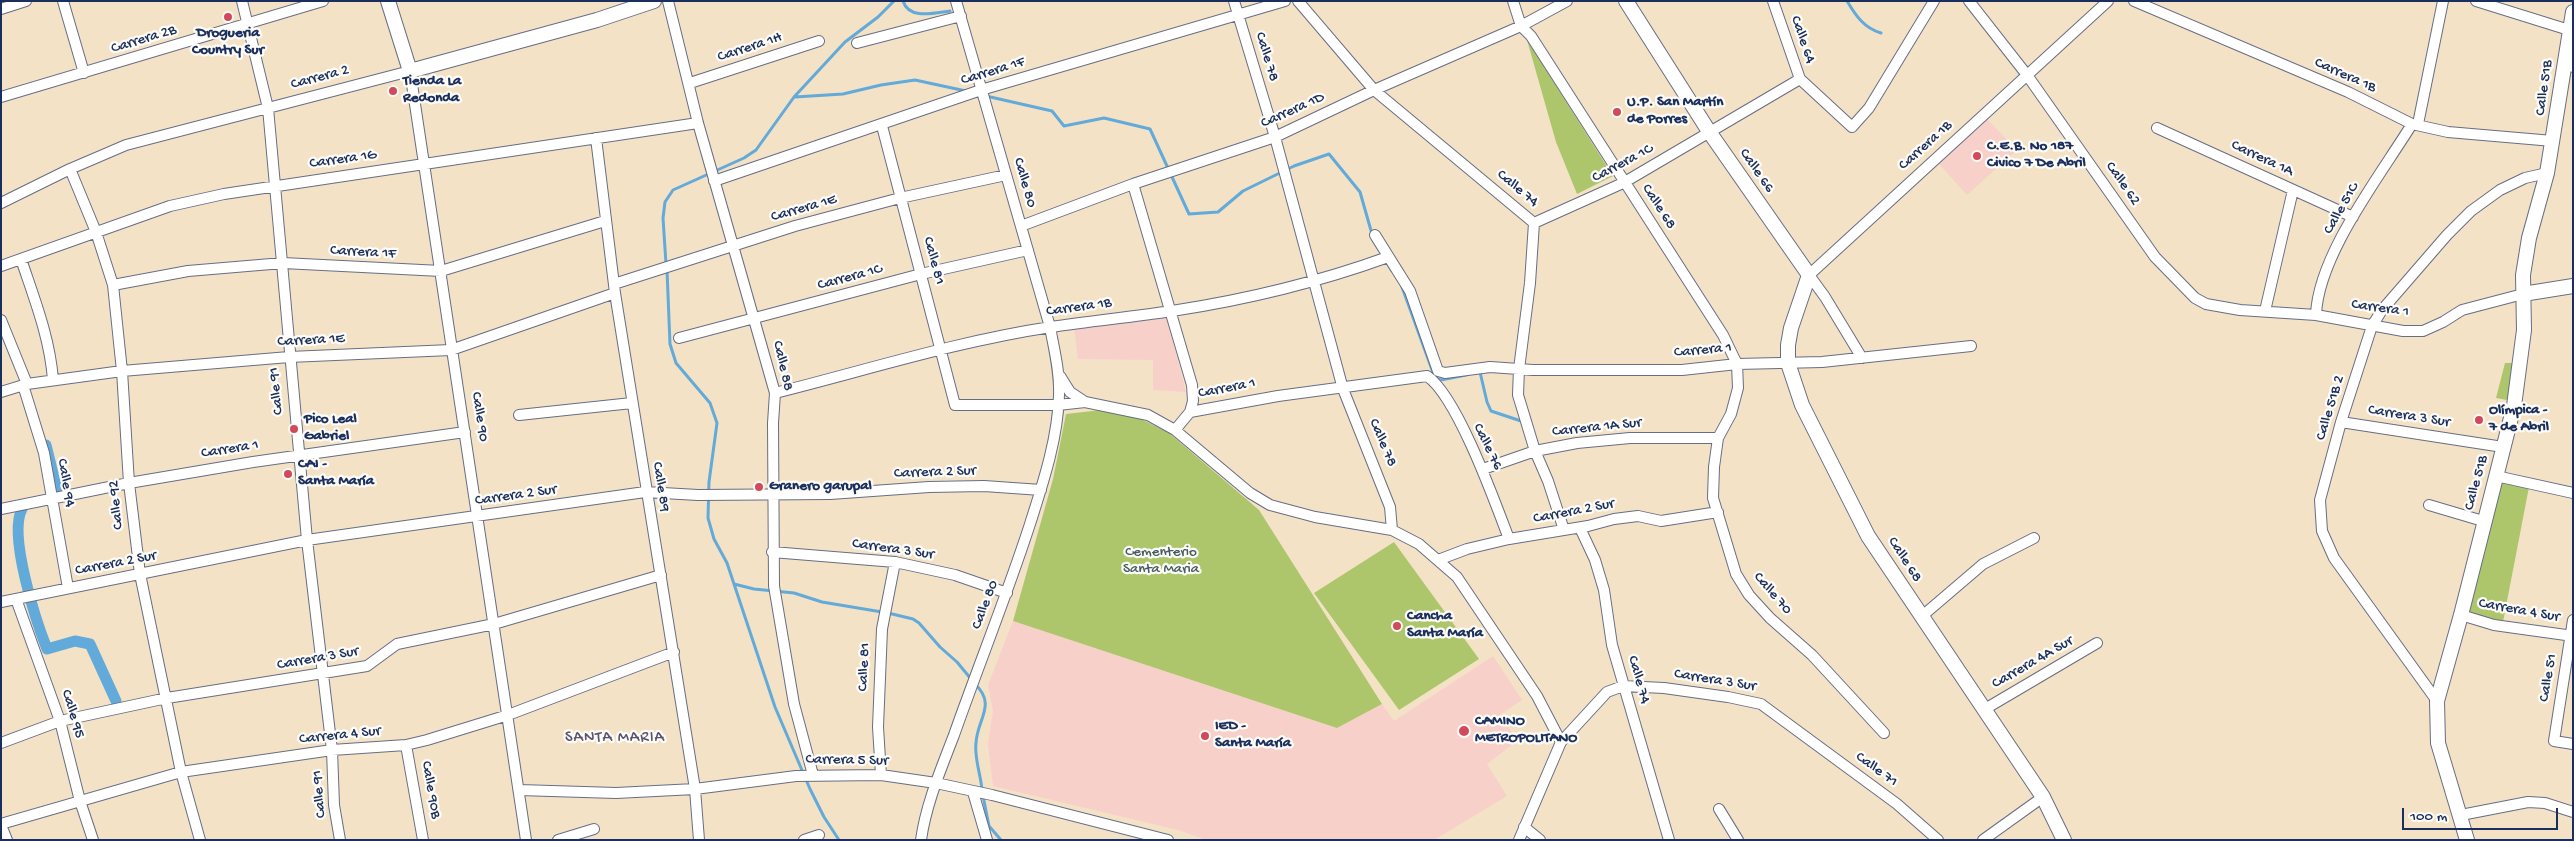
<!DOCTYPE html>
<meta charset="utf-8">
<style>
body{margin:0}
#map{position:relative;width:2574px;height:841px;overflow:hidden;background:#f4e2c7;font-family:"Gochi Hand",sans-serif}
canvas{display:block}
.frame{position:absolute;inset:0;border:2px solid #1b2f5e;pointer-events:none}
.scale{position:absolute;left:2402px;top:808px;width:156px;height:22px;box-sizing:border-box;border:2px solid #1b2f5e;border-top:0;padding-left:6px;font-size:15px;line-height:18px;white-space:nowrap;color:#1b2f5e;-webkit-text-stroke:4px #fdfcf7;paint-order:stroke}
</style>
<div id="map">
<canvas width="2574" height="841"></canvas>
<div class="frame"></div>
<div class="scale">100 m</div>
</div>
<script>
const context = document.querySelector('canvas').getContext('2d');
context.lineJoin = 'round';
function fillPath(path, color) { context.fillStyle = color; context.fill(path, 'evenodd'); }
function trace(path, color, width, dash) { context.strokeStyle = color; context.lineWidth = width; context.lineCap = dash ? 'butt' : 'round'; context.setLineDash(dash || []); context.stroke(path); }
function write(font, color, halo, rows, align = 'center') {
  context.font = font + ' "Gochi Hand",sans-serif'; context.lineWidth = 4.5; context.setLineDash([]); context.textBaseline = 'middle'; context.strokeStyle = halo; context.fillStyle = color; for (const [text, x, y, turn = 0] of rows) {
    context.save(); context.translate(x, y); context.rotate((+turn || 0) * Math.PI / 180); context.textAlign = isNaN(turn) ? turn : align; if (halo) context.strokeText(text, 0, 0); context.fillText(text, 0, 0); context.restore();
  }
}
fillPath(new Path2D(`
 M1986 118 2017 150 1967 195 1937 162Z
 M1166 315 1186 392 1153 390V360L1078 359 1074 327Z
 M1013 621 1337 728 1382 704 1394 721 1493 656 1522 700 1501 714 1517 741 1487 764 1507 796 1434 840H1206L1178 830 993 786 988 744 993 711 988 685Z`), '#f7d0c9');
fillPath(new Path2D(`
 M1527 40 1613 176 1577 194 1556 142Z
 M2505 363H2514L2507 400 2496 398Z
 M1101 410 1135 416 1169 433 1259 510 1382 704 1337 728 1013 621 1053 479 1066 414Z
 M2498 481 2529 487 2503 622 2466 613Z
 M1394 542 1479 659 1399 710 1314 593Z`), '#aec66b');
trace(new Path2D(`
 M903 1C909 20 934 13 950 11
 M1847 1C1856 16 1864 28 1881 33
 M986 96 1052 111 1064 126 1104 118 1150 129 1189 214 1218 212 1243 191 1294 166 1329 154 1360 192 1372 234
 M795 97 843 94 881 85 915 80 966 91
 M1373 240 1392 271
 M666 264 663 218 665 202 673 190 744 158 756 150 794 97 845 42 878 17 894 1
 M667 270 670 344 676 363 710 403 717 423 709 482 708 518 714 539 727 563 775 707 810 789 824 817 839 840
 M1402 287 1435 378 1441 380 1466 375
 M1480 372 1487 402 1491 411 1521 421
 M734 584 754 589 794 593 822 602 888 613 913 619 919 623 940 647 957 662 971 679
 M975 684C997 705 977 719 976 743 974 758 981 775 982 790
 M983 796 989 826 1001 840`), '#62aad9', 3);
trace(new Path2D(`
 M46 445 57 490
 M22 509C8 535 36 621 47 649L75 641 90 644 116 701`), '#62aad9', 11);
const street = new Path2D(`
 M63 1 84 73
 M242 1 268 108 307 540 332 750 334 805 340 840
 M668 1 698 123 775 393 773 423 774 586 794 704 813 775
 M1234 1 1275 137 1343 389 1390 507 1392 530
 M1298 1 1374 90 1534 223
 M1513 1 1521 26 1531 36 1723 335 1737 364 1738 388 1731 414 1718 438 1714 467 1713 498 1736 574 1749 595 1770 618 1812 655 1884 733
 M1773 1 1800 79 1852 127 1869 108 1934 1
 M1969 1 2027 75 2155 257 2195 298 2206 304 2240 310 2316 315 2403 331H2423L2443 322 2462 310 2523 294
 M2134 1 2348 92 2412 124 2448 132 2553 141
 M2476 1 2569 30
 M1 9 26 1
 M857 43 961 16
 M2570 48 2573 67
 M690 83 819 41
 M1 97 323 1
 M2418 124 2443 1
 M882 126 955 405H1058L1085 402 1148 415 1175 430 1250 493 1270 505 1315 517 1392 530 1419 544 1457 577 1537 696 1561 742
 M2157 128 2353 217
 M596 138 615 293 695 789 699 840
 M70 169 96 232 113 285 122 371 129 483 140 574 181 772 200 840
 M714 181 981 90 1285 1
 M1133 184 1192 385 1193 401 1190 412
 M1 203 70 169 126 145 410 71 526 840
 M1534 223 1530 283 1519 369 1518 395 1535 451 1548 481 1564 530
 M1534 223 1623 183 1800 79
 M1021 226 1133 184 1275 137 1374 90 1521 26 1567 1
 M1375 235 1410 291 1438 371 1445 373 1490 367 1533 370H1682L1737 364 1822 362 1971 346
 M21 259C34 298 50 338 53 380
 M1 266 170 206 224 194 698 123
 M614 284 795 226 900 198 1006 175
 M113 285 188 271 283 263 441 271 605 221
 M2265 311 2293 190
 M2316 315C2318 255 2380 176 2412 124
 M1 320 27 384
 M679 338 921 274 1028 250
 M1862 358 1825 297 1809 275 2108 1
 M1060 376 1070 392 1085 402
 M23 385 44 453 68 588
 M1 392 27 384 122 371 289 357 451 350 615 293
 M775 393C867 370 958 341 1051 327 1091 321 1132 317 1172 311 1244 300 1319 282 1388 257
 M519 415 632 403
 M2341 422 2503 447
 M1175 430 1190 412 1278 396 1427 376C1457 396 1495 502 1509 539
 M1483 469 1535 451 1577 443 1630 438H1718
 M2496 476 2573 493
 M2429 505 2483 521
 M1 509 129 483 253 462 465 432
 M1580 528 1595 560 1604 590 1612 645 1669 840
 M772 552 895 562 955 575 1007 593
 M1438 560 1467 549 1509 539 1588 526 1614 519 1638 516 1661 521 1718 512
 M16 599 60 721 80 801 93 840
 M1 602 307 540 645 492 698 495 830 494 929 487 984 486 1041 490
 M2461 615 2494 625 2573 636
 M1921 617 1983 564 2034 538
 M2573 620 2554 741 2573 744
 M2437 701 2334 558 2322 531 2320 500 2341 422 2372 326 2382 310 2447 235 2471 211 2500 190 2525 178 2547 173
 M1985 709 2097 643
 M1 743 60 721 167 698 367 666 397 644 494 624 661 575
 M406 745 423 840
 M881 775 878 727 882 629 895 562
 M519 790 616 793 695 789 796 776 881 775 936 783 992 795 1168 840
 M973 792 987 840
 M1719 809 1738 840
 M2461 815 2528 802 2545 803 2573 812
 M1 824 181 772 332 750 406 745 427 740 508 715 674 652
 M1 825 7 840
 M1524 827 1540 840
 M558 840 594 829
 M804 840 819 835
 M921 840C926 804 941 769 954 735 979 664 1007 595 1030 524 1043 483 1058 438 1059 395 1060 372 1054 349 1050 327L956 1
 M1519 840 1561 742 1607 692 1623 686 1664 688 1728 697 1761 704 1897 804 1938 840
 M1983 840 2043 797`);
const secondary = new Path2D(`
 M388 1 410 71 597 20 654 1
 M1626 1 1710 133 1809 275 1791 328 1788 345V363L1802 405 1868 536 2043 797 2064 840
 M2523 294 2573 286
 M2467 840 2438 743 2437 701 2461 615 2514 406 2524 330 2523 275 2529 238 2547 173 2573 12`);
trace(street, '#676e83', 12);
trace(secondary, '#676e83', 16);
trace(street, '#fff', 10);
trace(secondary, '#fff', 14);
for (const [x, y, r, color] of [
 [228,17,5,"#d1495b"],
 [393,91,5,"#d1495b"],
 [1617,112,5,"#d1495b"],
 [1977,156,5,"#d1495b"],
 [2479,420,5,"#d1495b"],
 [294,429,5,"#d1495b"],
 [288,474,5,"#d1495b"],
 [759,487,5,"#d1495b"],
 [1397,626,5,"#d1495b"],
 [1464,731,6,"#d1495b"],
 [1205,736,5,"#d1495b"]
]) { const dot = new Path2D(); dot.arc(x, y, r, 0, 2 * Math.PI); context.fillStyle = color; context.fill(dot); trace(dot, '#fdfcf7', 2); }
write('bold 15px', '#1b2f5e', '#fdfcf7', [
 ["Drogueria",228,34,"center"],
 ["Country Sur",228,51,"center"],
 ["Tienda La",403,82],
 ["Redonda",403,99],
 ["U.P. San Martín",1627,103],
 ["de Porres",1627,120],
 ["C.E.B. No 187",1987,147],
 ["Civico 7 De Abril",1987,164],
 ["Olímpica -",2489,411],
 ["7 de Abril",2489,428],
 ["Pico Leal",304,420],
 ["Gabriel",304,437],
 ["CAI -",298,465],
 ["Santa María",298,482],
 ["Granero garupal",769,487],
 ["Cancha",1407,617],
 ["Santa María",1407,634],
 ["CAMINO",1475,722],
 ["METROPOLITANO",1475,739],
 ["IED -",1215,727],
 ["Santa María",1215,744]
], 'left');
write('15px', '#1b2f5e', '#fdfcf7', [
 ["Carrera 2B",144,40,-17],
 ["Calle 64",1802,40,71],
 ["Carrera 1H",750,48,-18],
 ["Calle 78",1266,57,73],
 ["Carrera 1F",993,72,-17],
 ["Carrera 1B",2345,76,24],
 ["Carrera 2",320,78,-15],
 ["Calle 51B",2545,88,-82],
 ["Carrera 1D",1293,111,-24],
 ["Carrera 1B",1926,146,-42],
 ["Carrera 1A",2262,159,25],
 ["Carrera 1G",343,160,-8],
 ["Carrera 1C",1623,164,-28],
 ["Calle 66",1756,171,55],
 ["Calle 80",1024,183,74],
 ["Calle 62",2122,184,55],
 ["Calle 74",1517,189,40],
 ["Calle 68",1658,207,57],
 ["Carrera 1E",804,209,-16],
 ["Calle 51C",2342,209,-60],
 ["Carrera 1F",363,253,3],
 ["Calle 81",933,261,75],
 ["Carrera 1C",850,278,-15],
 ["Carrera 1B",1079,308,-8],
 ["Carrera 1",2380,309,8],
 ["Carrera 1E",311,341,-3],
 ["Carrera 1",1703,351,-5],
 ["Calle 88",782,366,77],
 ["Carrera 1",1227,389,-11],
 ["Calle 91",277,391,-96],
 ["Calle 51B 2",2331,408,-73],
 ["Calle 90",479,417,81],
 ["Carrera 3 Sur",2409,417,9],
 ["Carrera 1A Sur",1597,428,-6],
 ["Calle 78",1382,443,67],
 ["Calle 76",1487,447,64],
 ["Carrera 1",230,450,-9],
 ["Carrera 2 Sur",935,473,-2],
 ["Calle 94",65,483,80],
 ["Calle 51B",2477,483,-75],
 ["Calle 89",660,487,81],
 ["Carrera 2 Sur",516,496,-8],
 ["Calle 92",117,505,-96],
 ["Carrera 2 Sur",1574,512,-11],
 ["Carrera 3 Sur",893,550,8],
 ["Calle 68",1904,560,57],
 ["Carrera 2 Sur",116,564,-11],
 ["Calle 70",1772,594,49],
 ["Calle 80",986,605,-69],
 ["Carrera 4 Sur",2519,611,10],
 ["Carrera 3 Sur",318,659,-10],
 ["Carrera 4A Sur",2033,663,-30],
 ["Calle 81",865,667,-87],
 ["Calle 51",2549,678,-80],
 ["Calle 74",1638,680,74],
 ["Carrera 3 Sur",1715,681,9],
 ["Calle 95",72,714,73],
 ["Carrera 4 Sur",340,736,-6],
 ["Carrera 5 Sur",847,761,1],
 ["Calle 71",1876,770,36],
 ["Calle 90B",430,790,80],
 ["Calle 91",320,794,-95]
]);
write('15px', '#475c62', '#fdfcf7', [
 ["Cementerio",1161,553],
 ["Santa Maria",1161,570]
]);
context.letterSpacing = '1px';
write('16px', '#5a536e', '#fdfcf7', [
 ["SANTA MARIA",615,739]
]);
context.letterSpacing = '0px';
</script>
